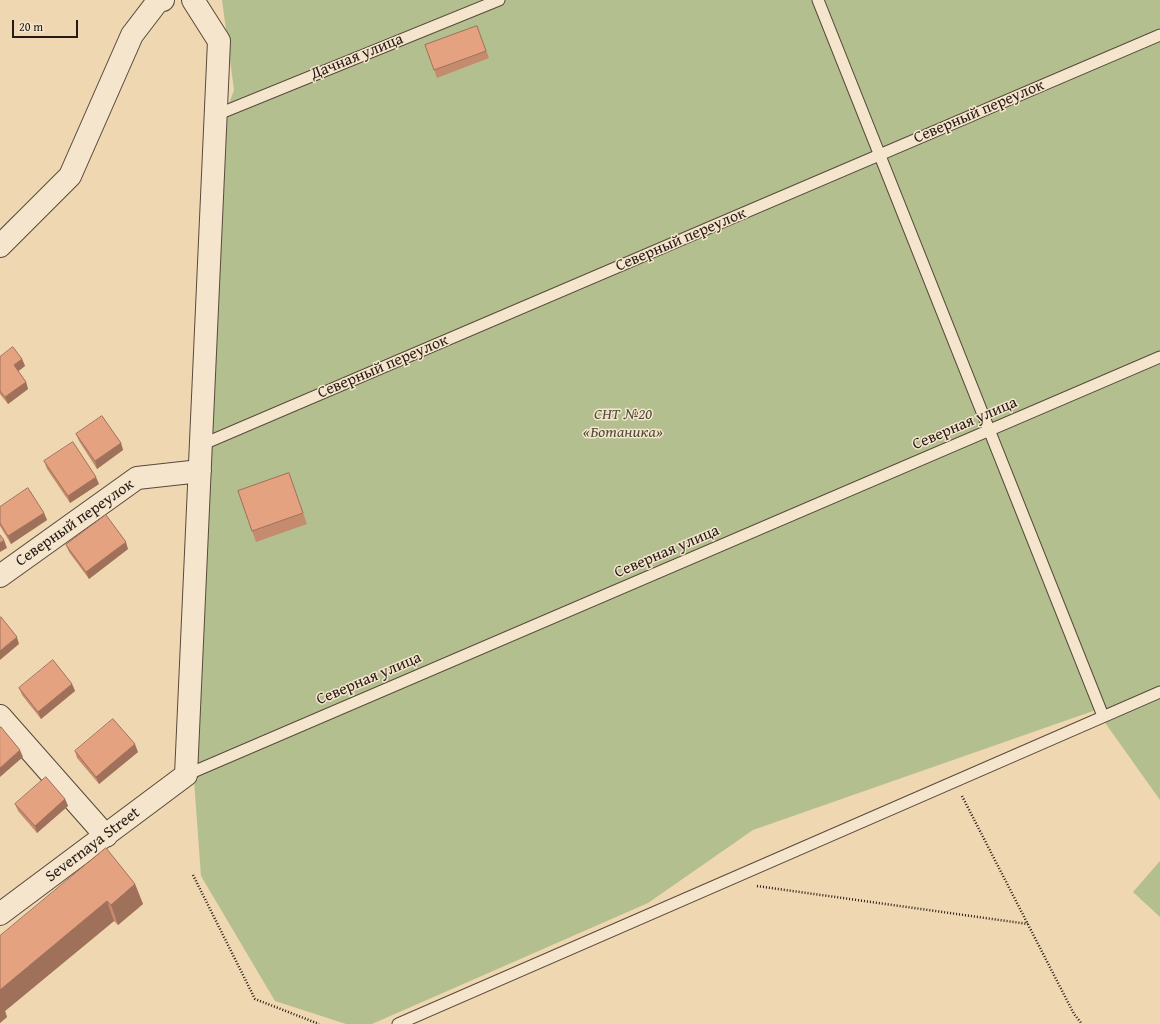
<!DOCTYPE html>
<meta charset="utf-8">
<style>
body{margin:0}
#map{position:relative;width:1160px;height:1024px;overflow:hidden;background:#efd7b1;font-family:"Gentium Book Plus",serif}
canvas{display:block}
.scale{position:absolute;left:12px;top:20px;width:66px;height:18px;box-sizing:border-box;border:2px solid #251a15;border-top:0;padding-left:5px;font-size:12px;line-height:14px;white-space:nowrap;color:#251a15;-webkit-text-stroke:3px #f5e5cc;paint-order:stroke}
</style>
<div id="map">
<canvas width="1160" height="1024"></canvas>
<div class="scale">20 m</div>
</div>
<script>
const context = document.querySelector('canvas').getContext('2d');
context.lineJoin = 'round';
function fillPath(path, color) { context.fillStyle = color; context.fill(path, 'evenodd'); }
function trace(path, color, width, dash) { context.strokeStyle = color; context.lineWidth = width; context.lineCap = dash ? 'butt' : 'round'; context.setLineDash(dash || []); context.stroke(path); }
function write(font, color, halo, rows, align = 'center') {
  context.font = font + ' "Gentium Book Plus",serif'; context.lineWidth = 3; context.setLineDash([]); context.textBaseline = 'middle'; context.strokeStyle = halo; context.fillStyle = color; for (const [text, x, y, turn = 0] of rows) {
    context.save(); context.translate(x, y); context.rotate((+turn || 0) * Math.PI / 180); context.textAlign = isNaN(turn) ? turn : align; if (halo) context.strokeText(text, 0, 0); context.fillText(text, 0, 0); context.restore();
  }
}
fillPath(new Path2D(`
 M222 0H1160V800L1096 710 753 830 648 903 372 1024H346L275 1001 201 876 192 753 204 172 234 90Z
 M1160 861V917L1133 892Z`), '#b4bf90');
const service = new Path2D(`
 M818 0 1103 716
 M216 115 499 0
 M201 445 1160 35
 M186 775 1160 357
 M398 1024 1160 692`);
const minor = new Path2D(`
 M0 246 70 176 132 35 158 1 163 0
 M0 576 137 478 200 471
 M0 716 106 836
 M0 914 186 775 219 41 193 0`);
trace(service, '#58493c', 13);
trace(minor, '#58493c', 24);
trace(new Path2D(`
 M962 796 1074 1014 1082 1024
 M193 875 255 999 319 1024
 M757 886 1028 924`), '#251a15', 2.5, [1, 2]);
trace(service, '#f5e5cc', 11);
trace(minor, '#f5e5cc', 22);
fillPath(new Path2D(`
 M477 26 489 58 437 78 425 45Z
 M0 357 22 359 25 366 18 371 26 382 28 389 8 404 0 394Z
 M76 434 121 443 123 450 97 469 79 441Z
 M44 461 99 484 70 503 47 469Z
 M289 473 307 524 256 542 238 491Z
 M0 507 44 513 47 520 11 544 0 526Z
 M66 545 128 549 89 579 69 552Z
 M72 684 75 691 41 719 22 695 19 688Z
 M75 751 138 752 99 784 77 758Z
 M65 799 68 806 37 833 18 811 15 804Z
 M135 884 143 904 118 925 114 921 5 1011 7 1017 0 1023V936Z`), '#c58b6f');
fillPath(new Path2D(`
 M22 359 25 366 16 373 14 365Z
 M26 382 28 389 8 404 5 397Z
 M121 443 123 450 97 469 95 461Z
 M96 477 99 484 70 503 68 496Z
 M44 513 47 520 11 544 8 536Z
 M4 540 7 548 0 552V543Z
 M126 542 128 549 89 579 86 572Z
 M17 637 19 644 0 660V651Z
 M72 684 75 691 41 719 38 712Z
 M135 744 138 752 99 784 96 777Z
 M20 750 23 757 0 777V768Z
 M65 799 68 806 37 833 35 826Z
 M135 884 143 904 118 925 111 905Z
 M107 901 114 921 5 1011 7 1017 0 1023V990Z`), '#a0715a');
const building = new Path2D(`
 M477 26 486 51 434 70 425 45Z
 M13 347 22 359 14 365 26 382 5 397 0 391V357Z
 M102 416 121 443 95 461 76 434Z
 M73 442 96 477 68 496 44 461Z
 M289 473 303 513 252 531 238 491Z
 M28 488 44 513 8 536 0 523V507Z
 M106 515 126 542 86 572 66 545Z
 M0 535 4 540 0 543Z
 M1 617 17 637 0 651V618Z
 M53 660 72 684 38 712 19 688Z
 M113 719 135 744 96 777 75 751Z
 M0 727H1L20 750 0 768Z
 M46 777 65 799 35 826 15 804Z
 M106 848 135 884 111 905 107 901 0 990V936Z`);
fillPath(building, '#e5a281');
trace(building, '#a0715a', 1);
write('16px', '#251a15', '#f5e5cc', [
 ["Дачная улица",357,57,-22],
 ["Северный переулок",979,112,-23],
 ["Северный переулок",681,240,-23],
 ["Северный переулок",383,367,-23],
 ["Северная улица",965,424,-23],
 ["Северный переулок",75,523,-35],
 ["Северная улица",667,552,-23],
 ["Северная улица",369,679,-23],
 ["Severnaya Street",93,845,-37]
]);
write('italic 16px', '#504c3a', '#f5e5cc', [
 ["СНТ №20",623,415],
 ["«Ботаника»",623,433]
]);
</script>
